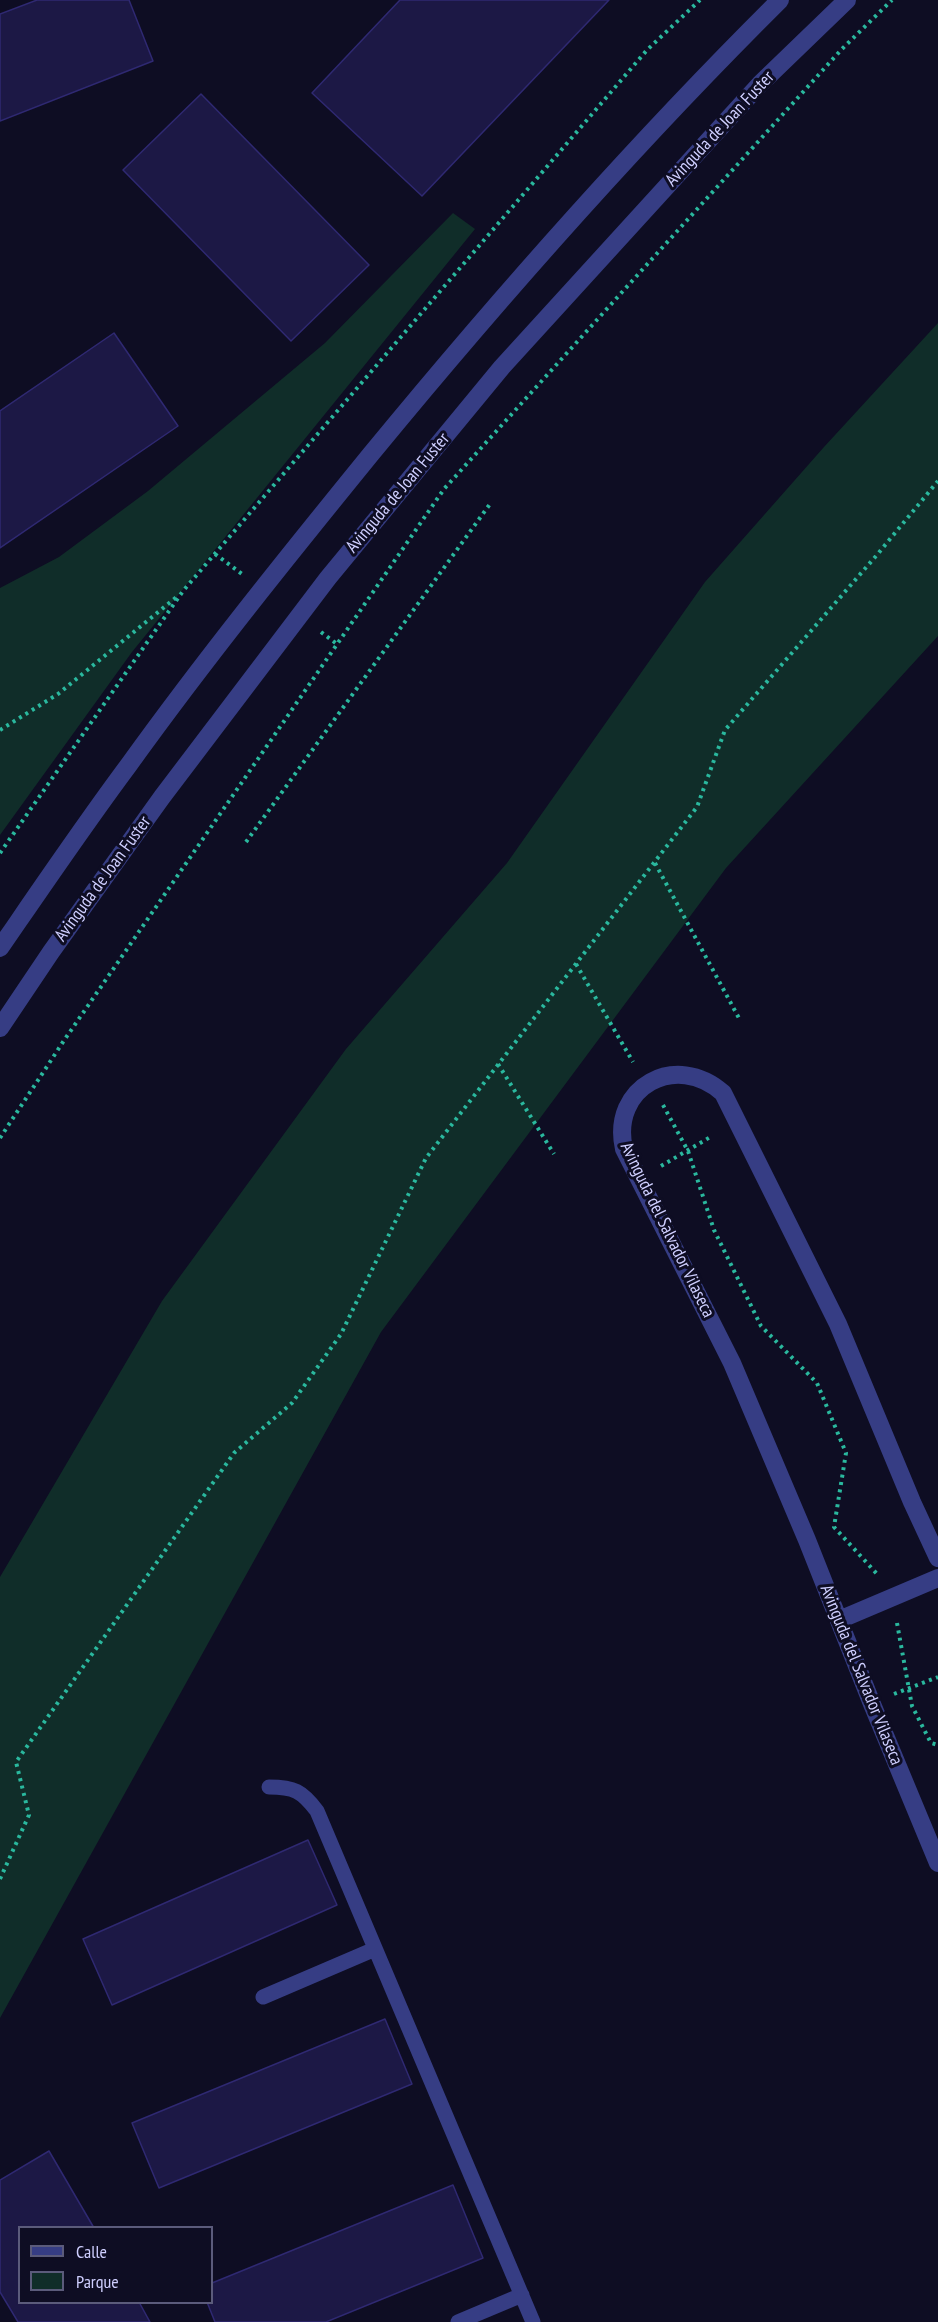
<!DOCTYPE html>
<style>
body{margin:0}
#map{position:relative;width:938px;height:2322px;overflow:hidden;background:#0e0d23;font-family:"PT Sans Narrow",sans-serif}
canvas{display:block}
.legend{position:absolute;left:18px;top:2226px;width:195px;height:78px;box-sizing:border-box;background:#0e0d23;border:2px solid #5b5b7b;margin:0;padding:8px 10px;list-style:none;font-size:18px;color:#cfcfff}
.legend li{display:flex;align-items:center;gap:12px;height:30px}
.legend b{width:30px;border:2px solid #5b5b7b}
</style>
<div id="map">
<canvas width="938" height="2322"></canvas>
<ul class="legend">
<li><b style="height:8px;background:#363d84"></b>Calle</li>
<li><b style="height:16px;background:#102d29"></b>Parque</li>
</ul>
</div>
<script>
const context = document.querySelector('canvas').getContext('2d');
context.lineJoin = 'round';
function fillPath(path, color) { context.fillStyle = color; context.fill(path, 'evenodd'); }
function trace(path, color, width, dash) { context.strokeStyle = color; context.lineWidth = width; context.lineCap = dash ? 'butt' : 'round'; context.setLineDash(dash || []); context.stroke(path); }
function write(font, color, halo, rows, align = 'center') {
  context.font = font + ' "PT Sans Narrow",sans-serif'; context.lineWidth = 6; context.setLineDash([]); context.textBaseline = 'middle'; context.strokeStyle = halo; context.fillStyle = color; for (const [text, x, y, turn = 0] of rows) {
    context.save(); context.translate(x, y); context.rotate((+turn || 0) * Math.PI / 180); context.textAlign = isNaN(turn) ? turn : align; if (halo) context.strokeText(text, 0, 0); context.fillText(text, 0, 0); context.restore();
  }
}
fillPath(new Path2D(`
 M453 213 475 229 132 652 0 835V588L59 557 148 491 325 343Z
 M938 323V636L726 868 381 1332 0 2018V1577L162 1301 346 1049 507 863 705 582 824 447Z`), '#102d29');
const building = new Path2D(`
 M37 0H129L153 61 0 121V14Z
 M400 0H609L422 196 312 93Z
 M201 94 369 265 291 341 123 170Z
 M114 333 178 426 0 548V411Z
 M308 1840 337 1905 112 2005 83 1939Z
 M385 2019 412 2084 159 2188 132 2123Z
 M49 2151 94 2228H20V2302H139L150 2322H18L0 2292V2180Z
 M453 2185 483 2258 326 2322H215L207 2302H212V2283Z`);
fillPath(building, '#1c1845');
trace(building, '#2f2972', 1.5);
trace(new Path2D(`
 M215 554 242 574
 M321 632 337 644
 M0 730 58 694 179 595
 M246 842 490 504
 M0 853 183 591 647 50 700 0
 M655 863 740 1020
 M576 964 633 1062
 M498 1064 554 1154
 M663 1105 688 1151 714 1230 761 1326 817 1383 846 1453 834 1527 878 1575
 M0 1138 65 1039 444 489 841 50 892 0
 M661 1166 712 1136
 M897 1623 912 1706 931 1743 938 1745
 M894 1694 938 1677
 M0 1879 29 1815 16 1762 234 1453 292 1403 341 1334 426 1158 697 807 725 730 876 556 938 481`), '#2ab89e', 4, [3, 4.5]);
trace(new Path2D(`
 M269 1787C294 1787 302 1791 317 1811L533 2322
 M263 1997 375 1949
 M458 2322 522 2295`), '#363d84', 15);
trace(new Path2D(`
 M0 948C42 887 84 825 128 766 205 659 288 556 371 454 500 297 635 144 780 0
 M0 1028 51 952 162 797 328 578 502 367 760 84 847 0
 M938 1558 912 1502 838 1324 723 1093C676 1051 610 1087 624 1149L732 1363 807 1540 872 1704 938 1863
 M839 1620 938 1578`), '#363d84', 18);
write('18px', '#cfcfff', '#0e0d23', [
 ["Avinguda de Joan Fuster",720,129,-47],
 ["Avinguda de Joan Fuster",398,493,-50],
 ["Avinguda de Joan Fuster",103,879,-54],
 ["Avinguda del Salvador Vilaseca",667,1230,64],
 ["Avinguda del Salvador Vilaseca",861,1675,68]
]);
</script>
